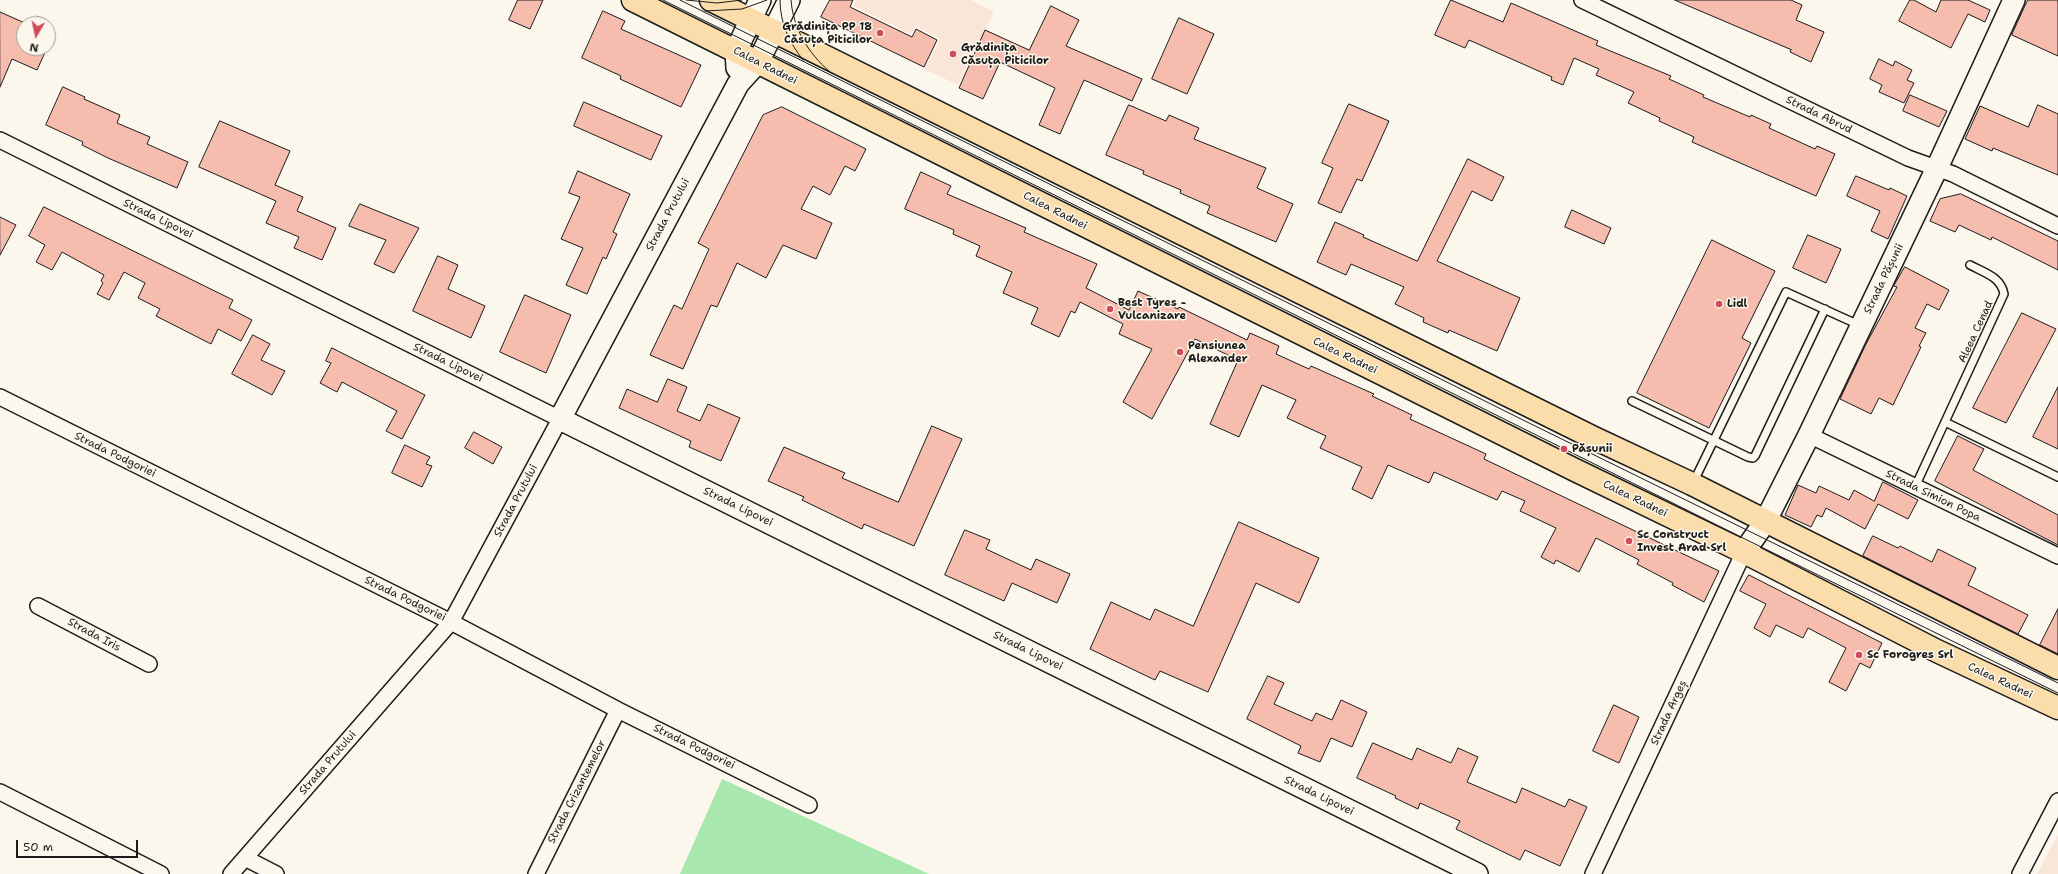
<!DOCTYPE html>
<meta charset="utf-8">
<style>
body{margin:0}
#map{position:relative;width:2058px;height:874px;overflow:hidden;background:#fbf7ec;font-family:"Shantell Sans",sans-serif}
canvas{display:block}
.north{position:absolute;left:16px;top:16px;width:40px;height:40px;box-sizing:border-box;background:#fbf7ec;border:1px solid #a29f99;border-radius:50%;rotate:189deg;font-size:11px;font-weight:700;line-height:16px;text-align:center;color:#1c1c1c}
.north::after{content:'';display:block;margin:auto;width:14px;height:18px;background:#d1495b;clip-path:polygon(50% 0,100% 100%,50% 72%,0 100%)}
.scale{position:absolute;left:16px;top:840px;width:122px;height:18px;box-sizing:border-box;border:2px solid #1c1c1c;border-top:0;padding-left:5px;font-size:12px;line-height:14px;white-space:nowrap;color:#1c1c1c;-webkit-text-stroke:3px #fbf7ec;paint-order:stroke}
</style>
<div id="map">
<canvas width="2058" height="874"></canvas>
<div class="north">N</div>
<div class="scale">50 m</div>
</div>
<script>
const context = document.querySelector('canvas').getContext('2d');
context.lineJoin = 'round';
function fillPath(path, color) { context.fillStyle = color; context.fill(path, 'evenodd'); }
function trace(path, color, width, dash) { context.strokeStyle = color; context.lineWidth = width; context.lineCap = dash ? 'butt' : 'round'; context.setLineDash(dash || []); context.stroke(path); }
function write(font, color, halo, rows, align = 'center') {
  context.font = font + ' "Shantell Sans",sans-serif'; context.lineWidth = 3; context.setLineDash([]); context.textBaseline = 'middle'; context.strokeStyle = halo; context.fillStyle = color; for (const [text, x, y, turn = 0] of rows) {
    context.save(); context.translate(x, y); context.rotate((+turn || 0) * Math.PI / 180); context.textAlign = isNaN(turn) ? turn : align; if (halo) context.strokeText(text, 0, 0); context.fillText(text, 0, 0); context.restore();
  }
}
fillPath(new Path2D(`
 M856 0H970L994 12 958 85 925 69 940 39 916 26 911 34 854 6Z
 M2058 835V874H2037Z`), '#fae5d9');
fillPath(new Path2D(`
 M722 779 929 874H680Z`), '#a8e7ae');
const building = new Path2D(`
 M518 0H543L530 29 509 20Z
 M830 0H853L850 7 912 37 916 29 937 40 924 67 821 17Z
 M1451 0 1503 22 1511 3 1598 41 1596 45 1671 76 1669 79 1704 95 1703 97 1750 117 1751 115 1771 124 1769 128 1815 149 1817 146 1835 154 1816 196 1692 142 1694 137 1659 121 1660 118 1628 103 1634 92 1596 75 1599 69 1574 58 1563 85 1551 80 1552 77 1469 40 1465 48 1435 35Z
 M1675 0H1791L1802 5 1796 20 1824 32 1811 62 1790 52 1791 50Z
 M1910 0H1914L1936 12 1941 0H1968L1990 10 1985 22 1968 14 1951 48 1899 21Z
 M2028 0H2058V56L2012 35Z
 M1051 6 1079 20 1066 46 1142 79 1132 101 1084 80 1060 134 1039 125 1055 88 1000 62 983 99 959 88 985 30 1029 50Z
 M603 11 625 21 621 29 701 65 681 107 620 79 621 76 582 58Z
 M0 12 27 24H24V48H47L37 70 12 59 0 87Z
 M1179 18 1214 34 1187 94 1152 79Z
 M1879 59 1893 66 1895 61 1912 70 1907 80 1914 83 1904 103 1879 92 1882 85 1870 79Z
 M63 87 85 97 84 99 120 115 117 123 150 137 147 144 188 162 177 188 108 158 82 145 83 142 46 125Z
 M1910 95 1947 111 1939 127 1903 111Z
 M584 102 662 136 651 160 574 126Z
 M1349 104 1389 121 1362 181 1357 179 1341 213 1318 203 1333 168 1322 163Z
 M1129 105 1166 121 1169 115 1199 128 1194 139 1266 168 1257 188 1293 204 1276 242 1207 213 1210 206 1180 193 1181 190 1143 174 1144 171 1106 155Z
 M2038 105 2058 114V175L1993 148 1992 151 1965 139 1980 106 2028 127Z
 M782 107 866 149 855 171 845 166 830 195 813 186 801 209 832 223 816 259 783 245 766 278 737 263 717 307 711 305 683 369 650 355 674 305 682 309 709 249 698 243 763 115Z
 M220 121 290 151 275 185 303 197 297 211 336 228 322 260 294 248 299 237 266 223 276 201 199 167Z
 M1468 159 1504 177 1492 201 1472 191 1437 261 1520 298 1497 351 1449 330 1448 333 1423 322 1424 318 1395 304 1404 287 1351 264 1346 275 1317 262 1335 222 1364 235 1363 237 1417 261Z
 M578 171 630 194 613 232 617 234 606 259 603 257 587 294 566 285 583 248 561 239 580 197 569 193Z
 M921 172 951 186 947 194 1026 228 1024 232 1097 264 1086 288 1129 310 1138 291 1178 309 1179 307 1247 340 1250 333 1279 346 1276 354 1309 369 1311 366 1374 394 1372 396 1412 415 1410 419 1486 454 1484 459 1719 571 1704 602 1672 585 1673 583 1637 564 1639 560 1596 538 1579 572 1556 560 1554 564 1541 557 1556 528 1520 511 1525 501 1502 491 1497 500 1434 472 1429 483 1388 465 1372 499 1352 489 1362 467 1320 448 1326 436 1287 418 1296 400 1262 385 1239 437 1210 424 1238 360 1195 339 1152 419 1123 402 1152 349 1119 334 1123 324 1080 302 1075 313 1071 311 1059 337 1031 324 1038 308 1003 293 1012 272 976 256 980 246 953 234 954 230 905 209Z
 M1856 176 1889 190 1890 188 1907 196 1888 239 1871 231 1880 211 1847 196Z
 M1961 194 2058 241V270L1992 237 1991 240 1959 225 1955 232 1930 221 1940 199Z
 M360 204 419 228 394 273 374 264 386 240 349 226Z
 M44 207 233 300 229 308 252 320 241 341 218 329 211 344 156 316 160 309 138 298 145 283 124 272 109 300 97 294 103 283 101 281 104 275 62 252 52 270 36 262 45 245 29 236Z
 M1572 210 1611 228 1604 244 1565 227Z
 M0 217 16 225 0 255Z
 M1808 235 1841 249 1826 283 1793 268Z
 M1712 240 1775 271 1742 338 1751 343 1709 428 1637 393Z
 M438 256 458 265 448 289 485 306 471 338 413 311Z
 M1905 267 1949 290 1939 310 1927 304 1915 328 1926 333 1919 346 1921 347 1893 405 1879 398 1871 414 1840 399 1866 344 1897 287 1894 286Z
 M525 295 571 315 546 373 500 352Z
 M2022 313 2056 329 2006 423 1973 408Z
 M253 335 270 344 261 360 285 371 272 395 232 374Z
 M332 348 425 395 402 439 386 431 397 411 342 382 337 392 320 383 331 363 326 361Z
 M668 379 687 387 677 411 700 421 708 404 740 418 721 461 689 447 691 441 619 408 627 389 657 402Z
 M2058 387V449L2033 437Z
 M932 426 962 439 914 546 864 524 862 529 802 500 804 497 768 481 784 447 845 473 842 478 898 502Z
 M474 432 502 447 493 464 465 448Z
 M1958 436 1984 449 1973 470 2058 515V545L1935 481Z
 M405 445 430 457 426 464 432 466 422 487 392 473Z
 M1883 482 1918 500 1908 519 1878 504 1865 529 1826 508 1822 517 1817 515 1811 527 1785 515 1798 485 1816 493 1819 486 1849 500 1854 490 1874 501Z
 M1239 522 1319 558 1299 603 1256 583 1208 692 1160 671 1155 680 1090 649 1111 602 1150 620 1155 609 1193 626Z
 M965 530 990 540 986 549 1031 570 1036 559 1070 574 1057 603 1012 583 1004 601 945 575Z
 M1873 536 1898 548 1900 546 1932 562 1938 549 1976 568 1968 585 2028 615 2018 634 1863 556Z
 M1749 575 1882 643 1870 668 1860 663 1846 691 1829 682 1846 648 1808 628 1803 638 1776 625 1770 637 1754 628 1766 604 1740 591Z
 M2058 609V654L2040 645Z
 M1268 676 1284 683 1274 704 1312 721 1316 713 1332 720 1341 700 1367 712 1352 747 1331 738 1320 762 1298 753 1301 746 1247 719Z
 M1614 705 1639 717 1619 763 1593 751Z
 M1373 743 1412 760 1417 748 1451 763 1458 748 1478 757 1467 782 1516 803 1522 788 1565 807 1569 799 1587 807 1560 866 1525 850 1520 860 1456 829 1460 821 1420 803 1418 809 1395 798 1396 796 1357 778Z`);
fillPath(building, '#f6bcad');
trace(building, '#1c1c1c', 1);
const lane = new Path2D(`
 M1632 401 1748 457 1753 458 1755 456 1825 309
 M1945 422 2058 477
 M1693 483 1786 292 1859 325
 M1915 487 2004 294C2001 277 1985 273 1970 265`);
const street = new Path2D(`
 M1582 0 1908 158 1953 174 2058 226
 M0 140 560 419 451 622 231 874
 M0 397 451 622 618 710 809 805
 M1809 435 2058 556
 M38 606 149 664
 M0 792 161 874
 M245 858 276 874
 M536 874 618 710
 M1593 874 1744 552
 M2020 874 2058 801`);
const secondary = new Path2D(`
 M789 0 758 62 738 84 560 419 1477 874
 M737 68 736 51 760 0
 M1744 552 1765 522 1809 435 1937 168 2014 0`);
const primary = new Path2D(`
 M633 0 1575 470 1744 552 1937 651 2058 708
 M711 0 1594 438 1692 484 2058 668`);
trace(lane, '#1c1c1c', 10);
trace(street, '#1c1c1c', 18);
trace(secondary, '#1c1c1c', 24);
trace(primary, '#1c1c1c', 25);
trace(lane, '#fbf7ec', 7);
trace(street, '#fbf7ec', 15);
trace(secondary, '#fbf7ec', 21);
trace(primary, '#fbddab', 22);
trace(new Path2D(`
 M663 0 1751 542 2058 693
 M680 0 1521 419 2058 683
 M686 0 717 3 742 0
 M780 0C780 23 789 42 803 60
 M791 0C793 28 808 53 829 71
 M705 11 742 9 767 0`), '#1c1c1c', 1);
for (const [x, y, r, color] of [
 [880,33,4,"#d1495b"],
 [953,54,4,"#d1495b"],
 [1719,304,4,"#d1495b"],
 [1110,309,4,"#d1495b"],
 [1180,352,4,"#d1495b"],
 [1564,449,4,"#d1495b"],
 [1629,541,4,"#d1495b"],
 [1859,655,4,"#d1495b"]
]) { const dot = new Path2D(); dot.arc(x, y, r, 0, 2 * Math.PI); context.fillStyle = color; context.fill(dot); trace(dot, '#fbf7ec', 1.5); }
write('bold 11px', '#1c1c1c', '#fbf7ec', [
 ["Grădinița PP 18",872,27,"right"],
 ["Căsuța Piticilor",872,40,"right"],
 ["Grădinița",961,48],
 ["Căsuța Piticilor",961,61],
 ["Best Tyres -",1118,303],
 ["Vulcanizare",1118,316],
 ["Lidl",1727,304],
 ["Pensiunea",1188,346],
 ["Alexander",1188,359],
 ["Pășunii",1572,449],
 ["Sc Construct",1637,535],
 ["Invest Arad Srl",1637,548],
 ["Sc Forogres Srl",1867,655]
], 'left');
write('11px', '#1c1c1c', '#fbf7ec', [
 ["Calea Radnei",765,66,27],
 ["Strada Abrud",1819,115,26],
 ["Calea Radnei",1055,211,27],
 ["Strada Prutului",668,215,-62],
 ["Strada Lipovei",158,219,26],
 ["Strada Pășunii",1884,279,-64],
 ["Aleea Cenad",1976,332,-65],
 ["Calea Radnei",1345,356,26],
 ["Strada Lipovei",448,363,26],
 ["Strada Podgoriei",115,455,26],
 ["Strada Simion Popa",1933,496,26],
 ["Calea Radnei",1635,499,26],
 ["Strada Prutului",516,501,-62],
 ["Strada Lipovei",738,507,26],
 ["Strada Podgoriei",405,599,26],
 ["Strada Iris",94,635,28],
 ["Strada Lipovei",1028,651,26],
 ["Calea Radnei",2000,681,25],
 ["Strada Argeș",1669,713,-65],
 ["Strada Podgoriei",694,747,26],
 ["Strada Prutului",328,763,-49],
 ["Strada Crizantemelor",577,792,-63],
 ["Strada Lipovei",1319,796,26]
]);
</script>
